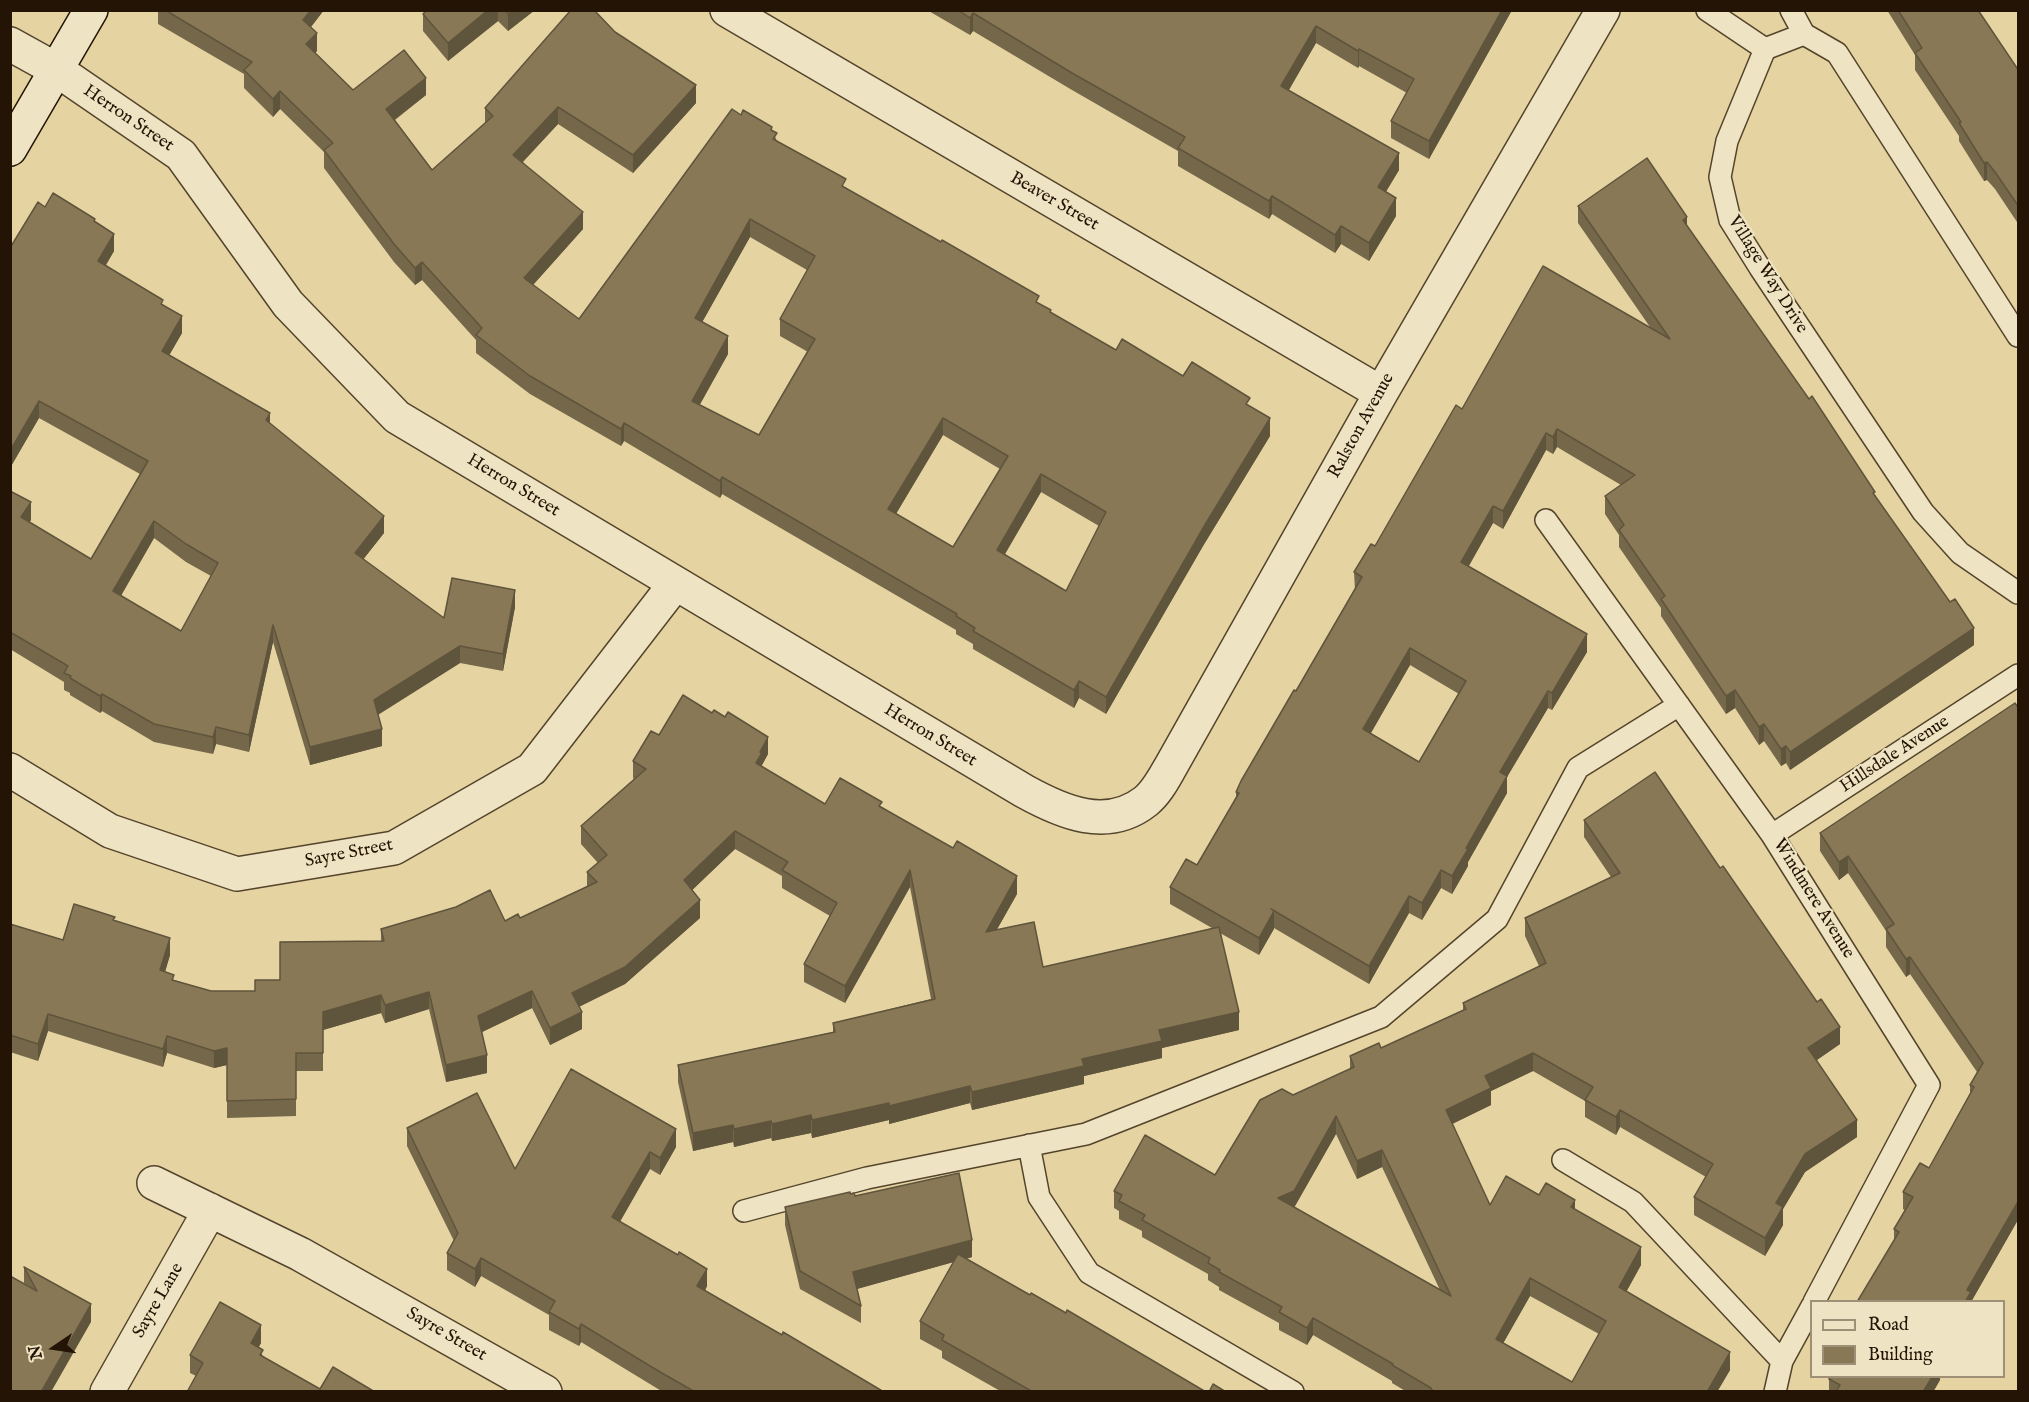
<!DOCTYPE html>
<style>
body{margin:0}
#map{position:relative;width:2029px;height:1402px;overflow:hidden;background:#e5d4a1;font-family:"IM FELL English",serif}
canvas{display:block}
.frame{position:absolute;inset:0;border:12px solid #231405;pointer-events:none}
.legend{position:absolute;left:1810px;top:1300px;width:195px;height:78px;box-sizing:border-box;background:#eee3c2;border:2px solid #9d9076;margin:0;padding:8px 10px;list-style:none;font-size:18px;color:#231405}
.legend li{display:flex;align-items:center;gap:12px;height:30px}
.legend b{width:30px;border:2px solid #9d9076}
.north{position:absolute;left:24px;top:1318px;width:60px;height:60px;-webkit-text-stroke:4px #eee3c2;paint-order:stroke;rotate:257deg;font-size:16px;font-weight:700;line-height:24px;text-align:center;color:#231405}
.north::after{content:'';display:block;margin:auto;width:21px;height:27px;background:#231405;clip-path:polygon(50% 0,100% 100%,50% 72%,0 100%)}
</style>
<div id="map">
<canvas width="2029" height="1402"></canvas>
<div class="frame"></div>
<ul class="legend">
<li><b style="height:8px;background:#eee3c2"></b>Road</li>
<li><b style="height:16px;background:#887856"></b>Building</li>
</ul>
<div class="north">N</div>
</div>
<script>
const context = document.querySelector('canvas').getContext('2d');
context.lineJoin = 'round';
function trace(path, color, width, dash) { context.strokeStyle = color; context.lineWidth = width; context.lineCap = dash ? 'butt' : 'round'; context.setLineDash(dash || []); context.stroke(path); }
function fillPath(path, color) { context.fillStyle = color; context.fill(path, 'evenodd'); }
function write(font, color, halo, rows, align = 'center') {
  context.font = font + ' "IM FELL English",serif'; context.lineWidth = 4.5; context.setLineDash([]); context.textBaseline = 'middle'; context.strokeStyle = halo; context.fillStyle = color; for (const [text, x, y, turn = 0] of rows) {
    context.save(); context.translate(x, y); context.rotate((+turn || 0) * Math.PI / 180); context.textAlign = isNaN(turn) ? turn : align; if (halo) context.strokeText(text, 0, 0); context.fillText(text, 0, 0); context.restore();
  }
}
const lane = new Path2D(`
 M1707 10 1765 49
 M1791 10 1804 34
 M2018 336 1837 53 1804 34 1765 49 1727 141 1720 177 1730 220 1760 268 1923 512 1960 553 2018 593
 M1546 520 1772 835 1929 1085 1814 1302
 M1772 835 2018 675
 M1029 1145 1039 1197 1089 1273 1293 1392
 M1563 1160 1633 1202 1782 1361
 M744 1211 867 1178 1086 1134 1381 1017 1497 919 1578 768 1679 705
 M1775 1392 1782 1361 1812 1306`);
const street = new Path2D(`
 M727 10 1381 393
 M10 44 57 70 181 155 288 304 397 417 1024 791C1062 812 1107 832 1146 801 1157 792 1164 778 1171 766L1381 393 1603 10
 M10 770 110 831 237 874 394 848 532 769 675 584
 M154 1183 300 1254 545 1392
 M107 1392 210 1210`);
const secondary = new Path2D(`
 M10 149 91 10`);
trace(lane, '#54442c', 24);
trace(street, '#54442c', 36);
trace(secondary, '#231405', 36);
trace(lane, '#eee3c2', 21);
trace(street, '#eee3c2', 33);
trace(secondary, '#eee3c2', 33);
fillPath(new Path2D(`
 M158 10H324L311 27 317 51 315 53 353 90 426 95 395 120 432 170 485 123V108L615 32 696 103 633 173 558 124 523 162 583 229 533 285 579 319 741 115 772 130 777 141 846 188 1039 304 1051 313 1116 350 1183 376 1250 406 1270 436 1203 546 1106 714 1079 698 1074 708 973 649V644L956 634V630L722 494 720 498 624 441 621 446 530 394 476 353V340L422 280 415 285 394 262 324 168V152L280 109 273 117 244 88V74L158 24ZM750 237 807 270 780 319V336L808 352 759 435 699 405 728 354 702 322ZM943 435 1000 469 953 547 896 514ZM1041 492 1099 526 1066 591 1004 555Z
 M427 10H535L508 31 498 21 448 61 423 31V14Z
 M927 10H1512L1429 159 1391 138V121L1407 93 1359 66 1358 68 1316 43 1288 90 1399 170 1386 192 1396 216 1369 261 1341 244 1335 253 1272 214 1269 219 1178 166V151L1072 90 973 31 970 35Z
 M1887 10H1978L2019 71V225L1995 189 1987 180 1984 181 1959 141V136L1915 70V55Z
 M1578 206 1687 226 1875 495 1974 645 1790 770 1786 763 1781 766 1764 741 1759 745 1735 708 1726 714 1661 616V608L1619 547V535L1605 514V496L1621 485 1557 447 1553 454 1546 450 1503 529 1493 523 1469 566 1587 652 1552 710 1548 708 1507 777V793L1468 862V866L1452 894 1441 888 1422 920 1409 913 1369 984 1274 928 1259 955 1220 933 1239 1030 1162 1048V1058L1084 1076V1084L972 1110 970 1103 889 1124V1120L812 1138 811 1133 772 1141 771 1138 734 1147 733 1142 693 1151 678 1082V1065L833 1032V1023L931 999 910 887 845 1003 804 982V964L830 916 782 888V876L735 849 692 890 700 918 625 984 579 1007 582 1029 550 1045 532 1008 482 1032 487 1073 446 1082 429 1009 385 1023 381 1013 323 1030V1071H296V1116L227 1118V1065L214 1068 167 1053 163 1067 48 1031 38 1061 10 1052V924L63 940 115 921 170 955 165 972 174 980 211 991H255L280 980 381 941V929L505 921 520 918 587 887V872L598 863 581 844V826L634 779 633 778V761L659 735 768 754 762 765V767L825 804 882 807 1017 894 997 929 1043 967 1212 928 1170 904V887L1197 865 1236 797V792L1296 691 1355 590 1354 572 1375 546 1462 409 1650 327 1578 223ZM1410 665 1459 694 1419 762 1370 734Z
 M95 222 114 251 106 265 163 305 182 333 169 355 270 424 384 533 363 559 444 618 515 607 503 671 460 663 378 715 382 746 310 765 273 642 249 752 216 744 213 754 154 742 102 711 100 713 70 695V693L64 690V682L10 649V491L31 520 29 522 91 559 140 474 39 418 10 468V248ZM154 538 186 562 211 576 181 631 121 596Z
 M2019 709V1218L1971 1302 1894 1239V1229L1905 1210 1903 1209V1192L1929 1168 1970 1093V1085L1977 1072 1910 974 1906 977 1886 947V931L1848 873 1839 880 1820 851V833Z
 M1584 820 1840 1044 1817 1060 1857 1137 1805 1172 1783 1209V1225L1765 1256 1694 1215V1197L1706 1177 1620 1127 1616 1135 1585 1117V1101L1533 1071 1491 1091V1105L1452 1124 1490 1205 1539 1195 1575 1209 1641 1265 1626 1292 1730 1370 1717 1392H1407L1392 1383V1381L1313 1335 1307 1345 1279 1330V1323L1219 1290V1287L1208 1280V1274L1142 1237V1231L1119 1219V1211L1114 1208V1191L1215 1175 1350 1069V1056L1381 1048 1463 1010V1003L1539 966 1525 936V918L1611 877 1584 837ZM1336 1134 1357 1179 1382 1167 1440 1290 1294 1207ZM1530 1296 1599 1334 1572 1382 1503 1343Z
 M407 1128 515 1169 676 1147 660 1175 650 1169 620 1222 707 1286 705 1291 884 1392H663L581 1342 579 1346 549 1330V1315L481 1276 475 1287 447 1270V1253L454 1241 407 1146Z
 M850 1194 972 1257 966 1259 1206 1392H1002L942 1358V1351L920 1339V1321L953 1262 857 1289 861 1306V1323L800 1289 785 1225V1207Z
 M24 1267 91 1322 24 1283Z
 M261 1343 258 1348 263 1356 320 1389 375 1392H187L196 1376 190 1373V1355Z
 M1940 1377V1380L1933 1392H1829V1379Z`), '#75674a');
fillPath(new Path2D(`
 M311 10H324L303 37V20Z
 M488 10H498V21L448 61V43Z
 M513 10H535L508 31V14Z
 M1502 10H1512L1429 159V141Z
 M973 13V31L970 35V18Z
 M1316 26V43L1281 104V86Z
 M317 33V51L306 62V44Z
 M1359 49V66L1358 68V51Z
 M426 78V95L386 126V109Z
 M696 85V103L633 173V155Z
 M280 91V109L273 117V99Z
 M558 107V124L513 172V155Z
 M1399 153V170L1378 204V187Z
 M1987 162V180L1984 181V163Z
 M1272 196V214L1269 219V201Z
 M1396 198V216L1369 261V243Z
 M583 212V229L524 295V278Z
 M1687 217V234L1683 220Z
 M750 219V237L695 335V318Z
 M1341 226V244L1335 253V235Z
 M114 234V251L98 278V261Z
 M422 262V280L415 285V268Z
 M182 316V333L162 368V351Z
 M728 336V354L692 419V401Z
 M39 401V418L10 468V451Z
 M270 413V430L266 420Z
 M943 418V435L888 527V509Z
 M1270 418V436L1203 546 1106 714V697L1203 528Z
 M624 423V441L621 446V429Z
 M1557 429V447L1553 454V437Z
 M1546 433V450L1503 529V511Z
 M1041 474V492L997 568V550Z
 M722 477V494L720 498V481Z
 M31 502V520L21 535V517Z
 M1493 506V523L1461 579V562Z
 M384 516V533L355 570V553Z
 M154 521V538L113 609V591Z
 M515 590V607L503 671V654Z
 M273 625V642L249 752V735Z
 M1974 628V645L1790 770V752Z
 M1587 634V652L1552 710V693Z
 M460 646V663L374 717V700Z
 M1410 648V665L1363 747V729Z
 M1079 681V698L1074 708V690Z
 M1735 690V708L1726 714V696Z
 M1548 691V708L1507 777V793L1468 862V866L1452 894V876L1466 848 1500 772Z
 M102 694V711L100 713V696Z
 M1764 724V741L1759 745V727Z
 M216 727V744L213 754V737Z
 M382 729V746L310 765V747Z
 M768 737V754L762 765V771L756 763 760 752Z
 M1786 746V763L1781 766V749Z
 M735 831V849L684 898V880Z
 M1848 856V873L1839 880V862Z
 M910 870V887L845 1003V986Z
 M1441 870V888L1422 920V903Z
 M1017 876V894L986 949V932Z
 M1409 896V913L1369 984V966Z
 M700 900V918L625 984 572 1010V993Z
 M1274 911V929L1259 955V938Z
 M170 938V955L160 988V970Z
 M1910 957V974L1906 977V959Z
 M532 991V1008L478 1034V1016Z
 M429 992V1009L385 1023V1005Z
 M381 995V1013L323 1030V1071V1012Z
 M582 1012V1029L550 1045V1028Z
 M1239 1012V1030L1162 1048V1058L1084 1076V1084L972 1110V1092L1082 1059 1159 1030Z
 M48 1014V1031L38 1061V1044Z
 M1840 1027V1044L1808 1066V1048Z
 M167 1036V1053L163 1067V1049Z
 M227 1048V1065L214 1068V1051Z
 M1533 1053V1071L1491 1091V1105L1446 1127V1110L1485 1076Z
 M487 1055V1073L446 1082V1065Z
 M970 1086V1103L889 1124V1106Z
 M889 1103V1120L812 1138V1120Z
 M1620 1110V1127L1616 1135V1117Z
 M811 1115V1133L772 1141V1124Z
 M1336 1116V1134L1294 1208 1278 1198Z
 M1857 1120V1137L1805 1172 1783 1209V1225L1765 1256V1238L1776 1203 1805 1154Z
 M771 1121V1138L734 1147V1129Z
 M733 1125V1142L693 1151V1133Z
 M676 1129V1147L660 1175V1158Z
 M1382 1150V1167L1357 1179V1161Z
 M650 1152V1169L612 1235V1217Z
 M12 1160V1178L10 1179V1161Z
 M1575 1200V1217L1571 1207Z
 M2019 1200V1218L1971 1302H1965L1967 1290Z
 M972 1240V1257L853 1290V1272Z
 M1641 1247V1265L1619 1305V1287Z
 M481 1258V1276L475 1287V1269Z
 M707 1269V1286L697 1304V1286Z
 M1530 1278V1296L1496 1356V1339Z
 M91 1304V1322L51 1392H41Z
 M1313 1318V1335L1307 1345V1328Z
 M581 1324V1342L579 1346V1329Z
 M261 1325V1343L251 1361V1343Z
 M1730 1352V1370L1717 1392H1707Z
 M1932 1377H1940V1380L1933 1392H1923Z`), '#5f543c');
const building = new Path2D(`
 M165 10H311L303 20 317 33 306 44 353 90 404 50 426 78 386 109 432 170 493 116 485 108 571 10H594L615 32 696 85 633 155 558 107 513 155 583 212 524 278 579 319 732 109 741 115 743 110 772 127 771 130 777 133 773 139 846 179 842 186 941 242 942 240 1039 296 1036 302 1051 310 1050 312 1116 350 1122 339 1183 376 1192 362 1250 398 1246 404 1270 418 1203 528 1106 697 1079 681 1074 690 973 631 975 628 956 616 957 614 722 477 720 481 624 423 621 429 530 376 476 335 482 328 422 262 415 268 394 244 324 150 333 143 280 91 273 99 244 70 252 62ZM750 219 815 256 780 319 815 339 759 435 692 401 728 336 695 318ZM943 418 1008 456 953 547 888 509ZM1041 474 1106 512 1066 591 997 550Z
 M427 10H488L448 43 423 14Z
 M505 10H513L508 14Z
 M958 10H1502L1429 141 1391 121 1414 79 1359 49 1358 51 1316 26 1281 86 1399 153 1378 187 1396 198 1369 243 1341 226 1335 235 1272 196 1269 201 1178 148 1185 137 1072 73 973 13 970 18Z
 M1898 10H1978L2019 71V207L1995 172 1987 162 1984 163 1959 123 1961 122 1915 53 1922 48Z
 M1647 158 1687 217 1683 220 1809 399 1812 396 1875 492 1873 493 1950 602 1955 599 1974 628 1790 752 1786 746 1781 749 1764 724 1759 727 1735 690 1726 696 1661 599 1665 596 1619 530 1624 525 1605 496 1635 475 1557 429 1553 437 1546 433 1503 511 1493 506 1461 562 1587 634 1552 693 1548 691 1500 772 1507 776 1466 848 1468 849 1452 876 1441 870 1422 903 1409 896 1369 966 1271 909 1274 911 1259 938 1170 887 1186 859 1197 865 1239 793 1236 792 1241 781 1294 690 1296 691 1362 577 1354 572 1371 544 1375 546 1456 405 1462 409 1543 266 1670 339 1578 206ZM1410 648 1466 681 1419 762 1363 729Z
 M53 193 95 219 94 221 114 234 98 261 163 300 161 304 182 316 162 351 270 413 266 420 384 516 355 553 444 618 452 578 515 590 503 654 460 646 374 700 382 729 310 747 273 625 249 735 216 727 213 737 154 724 102 694 100 696 70 678 71 676 64 673 68 666 10 632V491L31 502 21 517 91 559 148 461 39 401 10 451V248L38 202 45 207ZM154 521 186 544 218 563 181 631 113 591Z
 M683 695 712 713 714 710 725 717 728 712 768 737 760 752 762 753 756 763 825 804 840 778 882 802 879 806 953 848 957 841 1017 876 986 932 1034 922 1043 967 1219 927 1239 1012 1159 1030 1162 1041 1082 1059 1084 1066 972 1092 970 1086 889 1106V1103L812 1120 811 1115 772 1124 771 1121 734 1129 733 1125 693 1133 678 1065 835 1032 833 1023 935 999 910 870 845 986 804 964 837 903 782 870 788 862 735 831 684 880 700 900 625 967 572 993 582 1012 550 1028 532 991 478 1016 487 1055 446 1065 429 992 385 1005 381 995 323 1012V1053H296V1099L227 1101V1048L214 1051 167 1036 163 1049 48 1014 38 1044 10 1035V924L63 940 74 904 115 917 113 920 170 938 160 970 174 975 172 980 211 991H255V980H280V942L384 941 381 929 456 907 490 890 505 921 518 914 520 918 597 882 587 872 607 855 581 826 646 769 633 761 651 731 659 735Z
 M2015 703 2019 709V1200L1967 1290 1971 1292 1965 1302H1857L1899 1232 1894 1229 1913 1197 1903 1192 1920 1163 1929 1168 1974 1087 1970 1085 1983 1063 1910 957 1906 959 1886 929 1894 924 1848 856 1839 862 1820 833Z
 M1655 772 1720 868 1723 866 1817 1002 1821 999 1840 1027 1808 1048 1857 1120 1805 1154 1776 1203 1783 1207 1765 1238 1694 1197 1713 1164 1620 1110 1616 1117 1585 1100 1593 1087 1533 1053 1485 1076 1491 1088 1446 1110 1490 1205 1506 1176 1539 1195 1546 1183 1575 1200 1571 1207 1641 1247 1619 1287 1730 1352 1707 1392H1435L1431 1389V1388L1392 1365 1393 1364 1313 1318 1307 1328 1279 1312 1282 1307 1219 1272 1220 1270 1208 1263 1210 1258 1142 1220 1145 1215 1119 1201 1122 1195 1114 1191 1145 1135 1215 1175 1260 1100 1282 1089 1293 1095 1354 1067 1350 1056 1379 1043 1381 1048 1466 1009 1463 1003 1546 963 1525 918 1620 873 1584 820ZM1336 1116 1357 1161 1382 1150 1451 1296 1278 1198 1294 1191ZM1530 1278 1606 1321 1572 1382 1496 1339Z
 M571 1069 676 1129 660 1158 650 1152 612 1217 678 1255 679 1252 707 1269 697 1286 782 1335 783 1332 884 1392H695L655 1369 581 1324 579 1329 549 1312 555 1301 481 1258 475 1269 447 1253 458 1233 407 1128 477 1093 515 1169Z
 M959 1173 972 1240 853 1272 861 1306 800 1271 785 1207 850 1192V1194L854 1193 855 1196Z
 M958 1254 1030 1295 1031 1293 1066 1313 1067 1310 1206 1392H1033L942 1340 944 1335 920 1321Z
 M24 1267 91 1304 41 1392H10V1276L37 1291Z
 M220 1302 261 1325 251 1343 263 1350 260 1355 320 1389 333 1367 375 1392H187L203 1363 190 1355Z
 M1830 1377H1932L1923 1392H1836L1840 1385 1829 1379Z
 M1213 1384 1226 1392H1209Z`);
fillPath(building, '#887856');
trace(building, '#5f543c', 1.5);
write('18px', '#231405', '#eee3c2', [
 ["Herron Street",128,119,34],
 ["Beaver Street",1054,202,30],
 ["Village Way Drive",1767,275,58],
 ["Ralston Avenue",1362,426,-61],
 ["Herron Street",513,486,31],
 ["Herron Street",930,736,31],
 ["Hillsdale Avenue",1895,755,-33],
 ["Sayre Street",349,854,-11],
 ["Windmere Avenue",1813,899,58],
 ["Sayre Lane",159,1301,-60],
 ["Sayre Street",446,1335,30]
]);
</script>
